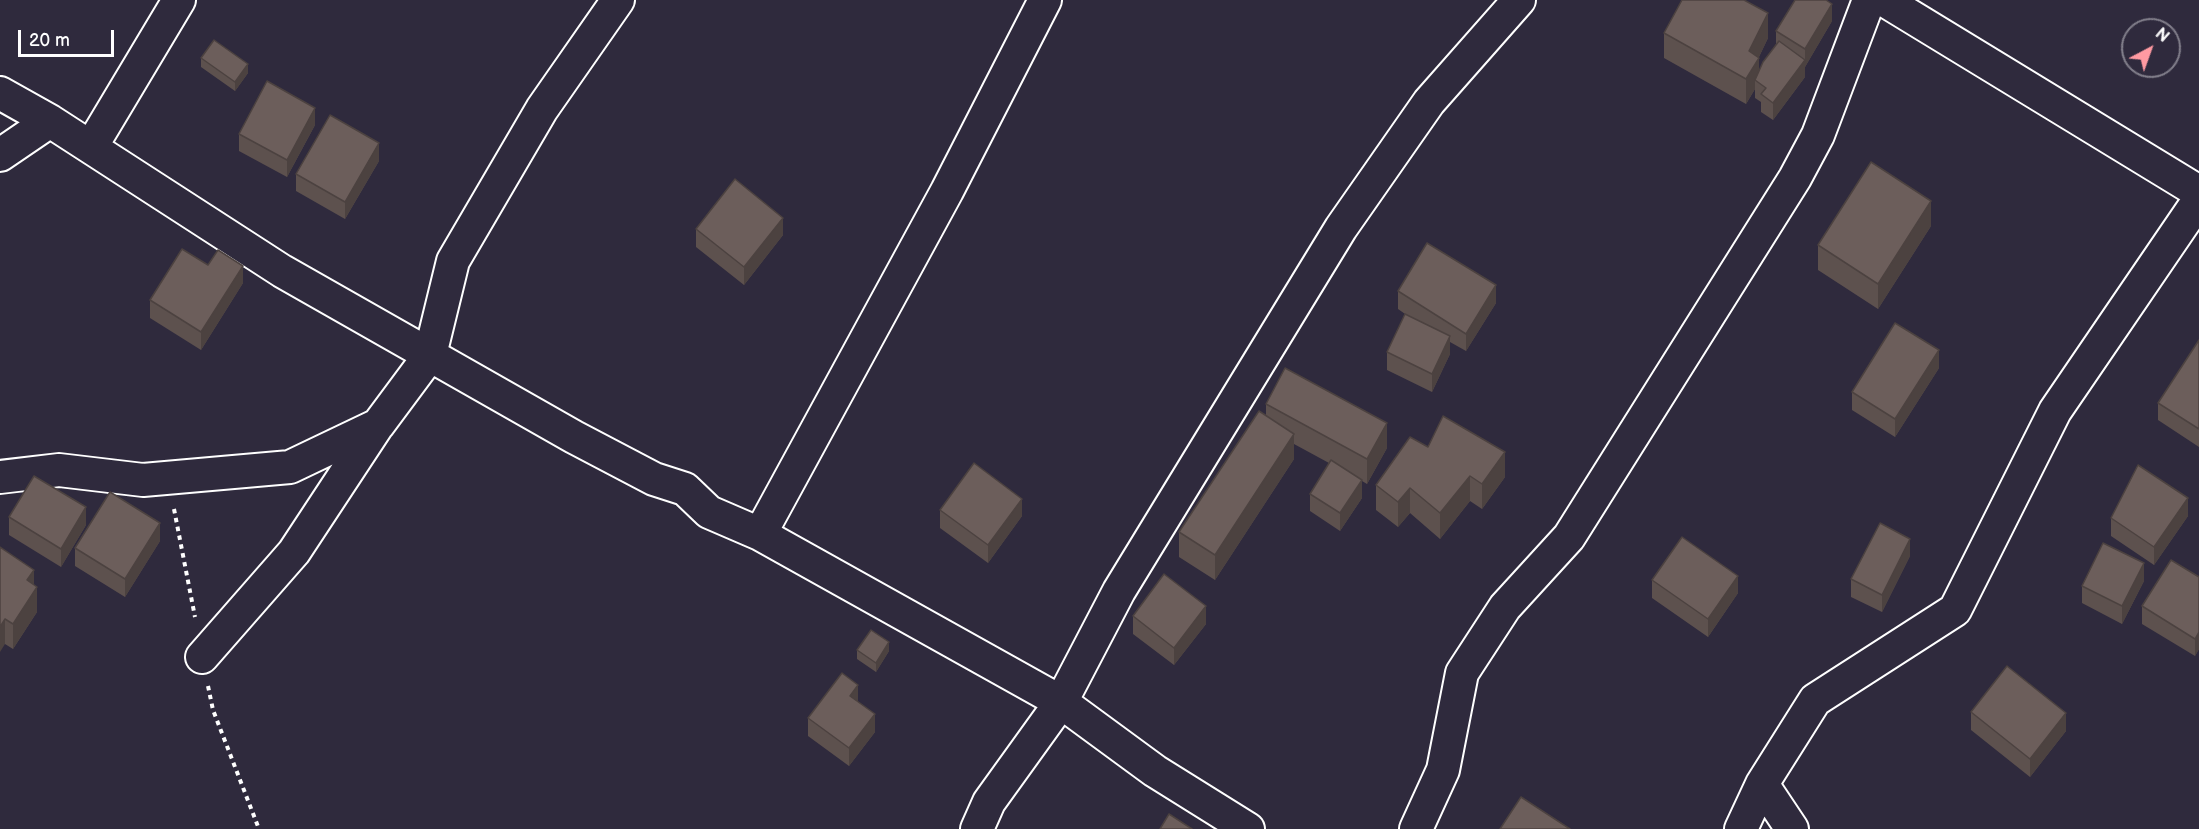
<!DOCTYPE html>
<style>
body{margin:0}
#map{position:relative;width:2199px;height:829px;overflow:hidden;background:#2f2a3d;font-family:"Balsamiq Sans",sans-serif}
canvas{display:block}
.north{position:absolute;left:2121px;top:18px;width:60px;height:60px;box-sizing:border-box;background:#2f2a3d;border:2px solid #827f8b;border-radius:50%;rotate:41deg;font-size:16px;font-weight:700;line-height:24px;text-align:center;color:#fff}
.north::after{content:'';display:block;margin:auto;width:21px;height:27px;background:#ff9aa2;clip-path:polygon(50% 0,100% 100%,50% 72%,0 100%)}
.scale{position:absolute;left:18px;top:30px;width:96px;height:27px;box-sizing:border-box;border:3px solid #fff;border-top:0;padding-left:8px;font-size:18px;line-height:21px;white-space:nowrap;color:#fff;-webkit-text-stroke:4px #2f2a3d;paint-order:stroke}
</style>
<div id="map">
<canvas width="2199" height="829"></canvas>
<div class="north">N</div>
<div class="scale">20 m</div>
</div>
<script>
const context = document.querySelector('canvas').getContext('2d');
context.lineJoin = 'round';
function trace(path, color, width, dash) { context.strokeStyle = color; context.lineWidth = width; context.lineCap = dash ? 'butt' : 'round'; context.setLineDash(dash || []); context.stroke(path); }
function fillPath(path, color) { context.fillStyle = color; context.fill(path, 'evenodd'); }
const minor = new Path2D(`
 M1884 0 2199 192
 M0 93 50 121 282 271 574 437 654 479 685 489 709 512 760 534 1061 702 1155 771 1248 829
 M91 147 179 0
 M0 155 50 121
 M0 477 59 470 143 480 290 467 378 425 430 355 453 261 542 109 618 0
 M760 534 947 191 1045 0
 M202 657 294 552 377 426
 M1762 784 1792 829
 M977 829 989 802 1061 702 1119 591 1341 228 1429 102 1519 0
 M1416 829 1443 770 1462 673 1505 607 1569 537 1795 178 1818 135 1869 0
 M1741 829 1762 784 1815 700 1955 610 2055 411 2199 200`);
trace(minor, '#fff', 36);
trace(new Path2D(`
 M174 509 195 617
 M208 686 213 710 259 829`), '#fff', 4, [4.5, 4.5]);
trace(minor, '#2f2a3d', 32);
fillPath(new Path2D(`
 M1832 21 1805 67V77L1773 120 1761 112V102L1755 98V89L1746 104 1664 58V33L1768 38 1759 57V71L1776 44V31Z
 M201 58 248 73 235 91 201 67Z
 M315 125 287 177 239 151V134Z
 M379 161 345 219 296 191V174Z
 M1931 226 1878 309 1818 270V245Z
 M696 229 783 235 744 285 696 247Z
 M208 265 243 283 201 350 150 318V300Z
 M1398 291 1496 303 1466 351 1450 342V354L1432 392 1387 370V352L1408 316 1398 309Z
 M2199 340V447L2158 420V403Z
 M1939 368 1895 437 1852 410V392Z
 M1266 404 1387 448 1367 484 1362 481V498L1340 531 1310 511V494L1329 463 1294 444V459L1215 580 1179 557V532L1266 415Z
 M1428 447 1505 477 1482 509 1470 501 1440 539 1410 513 1398 527 1376 510V485Z
 M940 510 1022 516 988 563 940 528Z
 M2188 516 2154 565 2111 536V518Z
 M9 517 86 525 61 567 9 535Z
 M160 541 125 597 75 566V548Z
 M0 547 34 585 37 612 13 649 5 644Z
 M1910 556 1882 612 1851 597V579Z
 M2199 577V649L2195 656 2142 624V606Z
 M1652 580 1738 593 1708 637 1652 598Z
 M2144 581 2122 624 2082 603V586Z
 M1133 616 1206 624 1174 665 1133 634Z
 M857 650 889 651 876 672 857 659Z
 M858 702 875 732 849 766 808 736V718Z
 M1971 712 2066 731 2030 777 1971 730Z`), '#5d514e');
fillPath(new Path2D(`
 M1832 4V21L1805 67V49Z
 M1768 13V38L1755 65 1759 58V83L1755 80V89L1746 104V79L1749 51Z
 M1805 60V77L1773 120V103Z
 M248 64V73L235 91V82Z
 M315 108V125L287 177V160Z
 M379 143V161L345 219V202Z
 M1931 201V226L1878 309V284Z
 M783 218V235L744 285V267Z
 M243 266V283L201 350V332Z
 M1496 285V303L1466 351V334Z
 M1450 336V354L1432 392V374Z
 M1939 350V368L1895 437V419Z
 M1387 423V448L1367 484V459Z
 M1294 434V459L1215 580V555Z
 M1505 452V477L1482 509V484Z
 M1470 476V501L1440 539V513Z
 M1362 480V498L1340 531V513Z
 M1410 488V513L1398 527V502Z
 M2188 498V516L2154 565V547Z
 M1022 499V516L988 563V545Z
 M86 507V525L61 567V549Z
 M160 523V541L125 597V579Z
 M1910 539V556L1882 612V595Z
 M2144 563V581L2122 624V606Z
 M34 570V593L37 587V612L13 649V624L27 580Z
 M1738 576V593L1708 637V619Z
 M1206 606V624L1174 665V648Z
 M5 619V644L0 652V627Z
 M2199 632V649L2195 656V639Z
 M889 642V651L876 672V663Z
 M858 685V702L850 696Z
 M2066 713V731L2030 777V759Z
 M875 714V732L849 766V748Z`), '#4c4240');
const building = new Path2D(`
 M1682 0H1744L1768 13 1749 51 1759 58 1746 79 1664 33Z
 M1795 0H1826L1832 4 1805 49 1776 31Z
 M214 40 248 64 235 82 201 58Z
 M1779 41 1805 60 1773 103 1761 94 1766 88 1755 80 1763 62Z
 M267 81 315 108 287 160 239 134Z
 M330 115 379 143 345 202 296 174Z
 M1871 162 1931 201 1878 284 1818 245Z
 M735 179 783 218 744 267 696 229Z
 M1427 243 1496 285 1466 334 1398 291Z
 M182 249 208 265 218 250 243 266 201 332 150 300Z
 M1405 314 1450 336 1432 374 1387 352Z
 M1895 323 1939 350 1895 419 1852 392Z
 M2199 340V429L2158 403Z
 M1285 368 1387 423 1367 459 1266 404Z
 M1259 411 1294 434 1215 555 1179 532Z
 M1443 416 1505 452 1482 484 1470 476 1440 513 1410 488 1398 502 1376 485 1410 437 1428 447Z
 M1331 460 1362 480 1340 513 1310 494Z
 M974 463 1022 499 988 545 940 510Z
 M2138 465 2188 498 2154 547 2111 518Z
 M34 476 86 507 61 549 9 517Z
 M110 492 160 523 125 579 75 548Z
 M1880 523 1910 539 1882 595 1851 579Z
 M1682 537 1738 576 1708 619 1652 580Z
 M2103 543 2144 563 2122 606 2082 586Z
 M0 547 34 570 27 580 37 587 13 624 5 619 0 627Z
 M2171 560 2199 577V632L2195 639 2142 606Z
 M1164 574 1206 606 1174 648 1133 616Z
 M871 630 889 642 876 663 857 650Z
 M2007 666 2066 713 2030 759 1971 712Z
 M842 673 858 685 850 696 875 714 849 748 808 718Z
 M1521 797 1570 829H1500Z
 M1169 814 1192 829H1160Z`);
fillPath(building, '#6c5e5b');
trace(building, '#4c4240', 1.5);
</script>
